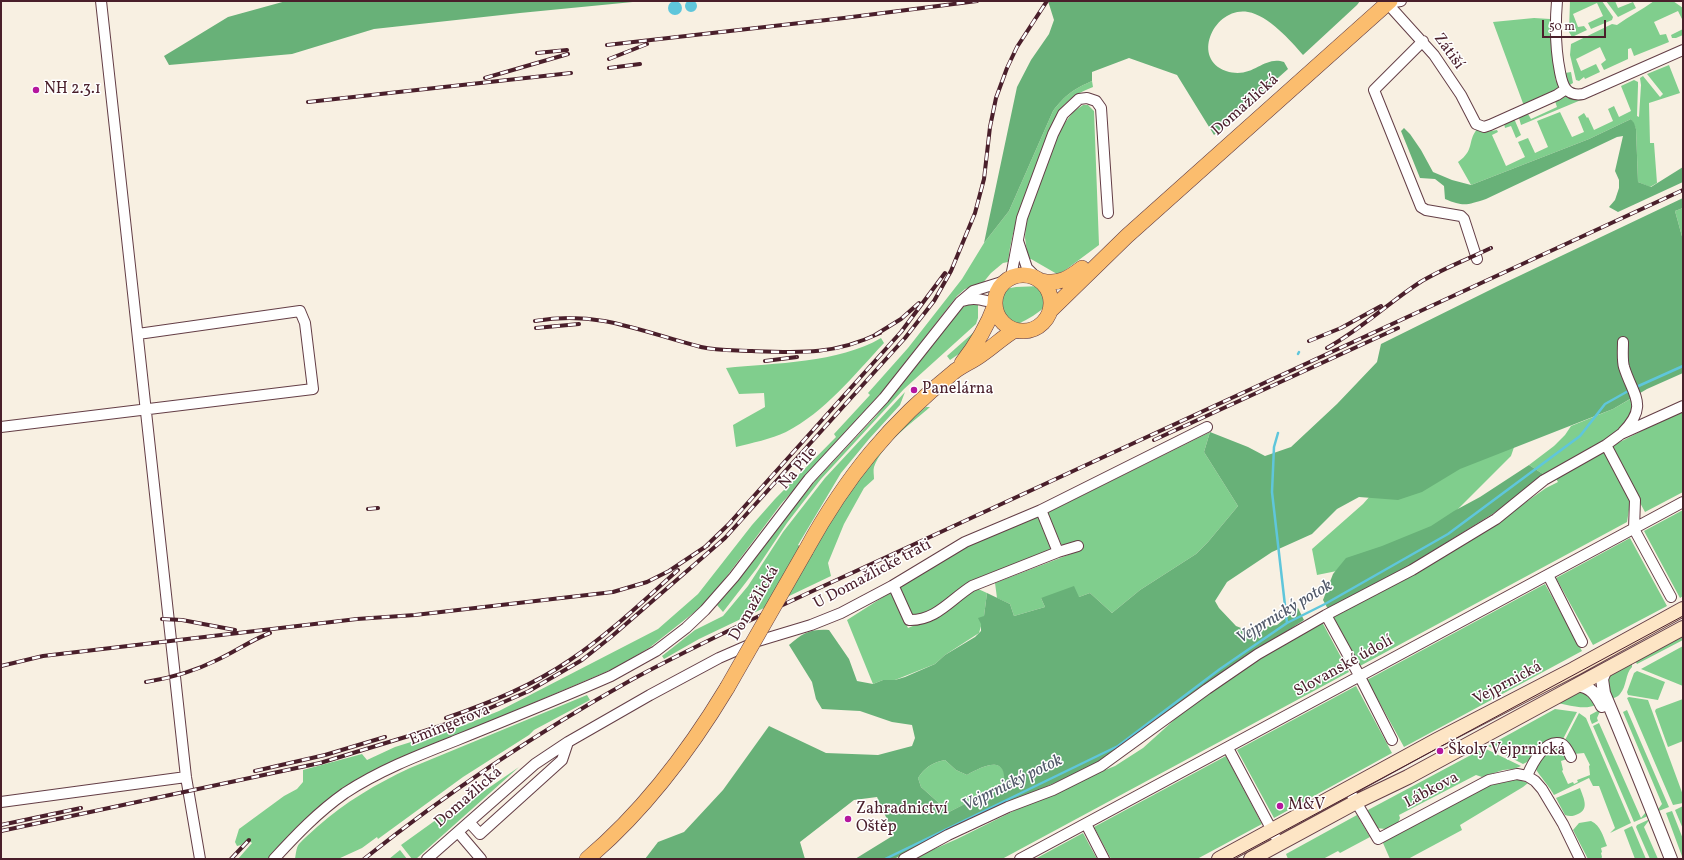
<!DOCTYPE html>
<meta charset="utf-8">
<style>
body{margin:0}
#map{position:relative;width:1684px;height:860px;overflow:hidden;background:#f8f0e2;font-family:Vollkorn,serif}
canvas{display:block}
.frame{position:absolute;inset:0;border:2px solid #4a1f2b;pointer-events:none}
.scale{position:absolute;left:1542px;top:20px;width:64px;height:18px;box-sizing:border-box;border:2px solid #4a1f2b;border-top:0;padding-left:5px;font-size:12px;line-height:14px;white-space:nowrap;color:#4a1f2b;-webkit-text-stroke:3px #fff;paint-order:stroke}
</style>
<div id="map">
<canvas width="1684" height="860"></canvas>
<div class="frame"></div>
<div class="scale">50 m</div>
</div>
<script>
const context = document.querySelector('canvas').getContext('2d');
context.lineJoin = 'round';
function fillPath(path, color) { context.fillStyle = color; context.fill(path, 'evenodd'); }
function trace(path, color, width, dash) { context.strokeStyle = color; context.lineWidth = width; context.lineCap = dash ? 'butt' : 'round'; context.setLineDash(dash || []); context.stroke(path); }
function write(font, color, halo, rows, align = 'center') {
  context.font = font + ' Vollkorn,serif'; context.lineWidth = 3; context.setLineDash([]); context.textBaseline = 'middle'; context.strokeStyle = halo; context.fillStyle = color; for (const [text, x, y, turn = 0] of rows) {
    context.save(); context.translate(x, y); context.rotate((+turn || 0) * Math.PI / 180); context.textAlign = isNaN(turn) ? turn : align; if (halo) context.strokeText(text, 0, 0); context.fillText(text, 0, 0); context.restore();
  }
}
fillPath(new Path2D(`
 M1570 1H1602L1613 17 1612 20 1591 29 1588 23 1603 16 1597 3 1573 14 1578 27 1584 26 1587 30 1572 37 1569 32Z
 M1606 1H1615L1618 8 1633 2 1636 8 1618 17Z
 M1654 1H1673L1683 8V21L1678 11 1654 22 1660 35 1666 34 1669 42 1634 56 1631 48 1628 49V59L1604 70 1601 64 1606 60 1600 47 1576 59 1581 71 1596 64 1600 72 1585 79 1584 77 1579 81 1576 80 1570 55 1571 44 1612 24 1617 25C1629 16 1642 10 1654 1Z
 M1550 16 1552 17 1551 36 1557 74 1555 75 1556 82H1559L1560 86 1557 90 1524 106 1493 22 1534 18 1550 19Z
 M1683 29V35L1676 38H1672L1671 35Z
 M1669 65 1680 93 1649 103 1650 143H1654L1657 183 1650 187 1638 182 1636 129 1631 119 1589 139 1471 185 1458 162C1475 150 1467 142 1477 129L1485 132 1497 130 1498 132 1492 135 1506 166 1525 157 1518 142 1528 138 1535 153 1548 147 1537 121 1560 112 1572 137 1584 132 1578 117 1584 113 1587 118 1588 117 1594 130 1613 121 1608 109 1614 106 1619 117 1631 111 1621 86 1634 80 1638 82V86L1637 116 1639 117 1641 85 1640 78 1643 76 1660 97 1663 94 1647 74Z
 M1571 72 1573 83 1568 86 1565 73Z
 M1092 81 1093 87C1080 92 1069 98 1061 109 1050 125 1044 145 1037 163 1025 196 1012 226 1008 262L1003 263 991 273 982 284 965 289 957 296 883 391 781 504 721 584 701 607 649 648 615 668 372 772 288 837 268 859H238L252 843 248 840 241 845 237 846 235 842 239 829 284 796 297 789 303 782V770L362 754 367 760 395 747 462 726 499 711 658 629 698 594 752 525 775 499 836 437 834 434 870 395 868 393 908 348 962 279 984 243 1009 211 1053 111C1065 95 1074 89 1092 81Z
 M1567 94 1580 98 1581 100 1521 125 1519 118 1517 115 1528 114 1531 119 1557 107 1555 101Z
 M1083 105H1088L1094 111 1099 245 1064 271 1057 274 1031 259H1028L1025 238 1026 222 1031 207 1052 149 1064 124 1073 112Z
 M1513 116 1521 135 1516 138 1511 126 1505 128 1504 123Z
 M1683 208V240L1675 211Z
 M1041 286 1046 294 1047 305C1038 313 1029 319 1018 324 1003 318 997 304 1005 289L1016 287Z
 M978 303V318L976 324 904 389 821 479 787 523 757 568 723 612 717 605 740 578 762 547 816 480 876 416 958 310 969 304Z
 M974 332 966 349 950 360 947 356Z
 M881 338 884 343C854 375 825 412 786 432 771 439 752 443 736 447L733 425 765 407 764 393 739 394 726 368C774 363 839 363 881 338Z
 M905 392 900 405 869 439 841 473 798 545 813 553C832 519 852 484 878 454 893 437 909 421 926 407H930C913 422 882 444 874 467 873 470 874 475 874 479L864 488 844 524 828 563 831 576 699 639 664 659 662 656 695 630 723 616 748 586 783 532 825 478Z
 M1632 398C1638 433 1570 462 1546 476L1529 465 1554 446 1565 435 1571 426 1613 409Z
 M1683 410V492L1645 512 1610 447Z
 M1526 412 1511 456 1455 512 1386 561 1317 575 1312 549 1363 504 1408 453Z
 M1210 432 1204 452 1238 506 1208 542 1196 554 1140 590 1112 613 1090 593 1079 597 1041 598 1045 607 1014 616 1010 604 997 598 995 583 1081 550 1078 542 1062 546 1047 513Z
 M1605 449 1631 497 1627 522 1360 666 1333 616 1499 521 1546 488 1558 482 1555 477Z
 M1683 510V596L1680 598 1644 531Z
 M1036 517 1041 519 1052 550 919 618 910 616 899 585 965 545Z
 M1630 538 1667 606 1593 645 1556 578Z
 M1545 584 1582 651 1404 747 1367 680Z
 M976 588 987 593 984 616 979 633 945 655 935 664 895 680H883L873 684 847 620 891 592 908 628 927 620Z
 M1322 622 1349 672 1002 859H914V858L957 839 1052 792 1115 766 1143 748 1184 711 1233 673Z
 M1683 635V640L1637 664 1635 661Z
 M1683 646V686L1641 669Z
 M1632 663V667C1625 674 1627 686 1620 694 1618 697 1613 698 1609 700 1602 675 1611 674 1632 663Z
 M1637 671 1665 682 1658 700 1628 695 1627 692 1634 673Z
 M1356 686 1392 753 1274 818 1237 750Z
 M1581 691H1586L1599 704C1583 711 1572 705 1556 703L1576 692Z
 M587 695 590 700 534 730 529 735 463 777 378 839 377 837 362 848 338 859H295C296 854 296 848 299 844 304 838 311 833 317 827 345 802 376 784 410 768Z
 M1629 697 1648 700 1683 795V803L1673 805 1627 698Z
 M1683 699V741L1668 747 1655 711 1656 709Z
 M1555 709 1577 712 1562 741 1536 751 1529 761 1523 764 1488 746Z
 M1601 709 1597 718 1598 721 1592 724 1590 719V715Z
 M1627 710 1669 807 1656 812 1662 804 1623 712Z
 M1579 713 1586 718 1631 823 1610 833 1615 828 1599 786H1593L1589 778 1554 795C1552 790 1536 771 1536 769 1536 764 1543 755 1547 753 1551 750 1556 747 1562 749L1567 759 1561 761 1563 770 1562 771 1568 784 1573 782 1574 784 1578 782 1577 780 1590 775 1589 766 1590 765 1584 753 1574 754 1564 742Z
 M1599 723 1641 818 1646 812 1648 816 1634 822 1593 726Z
 M1484 748 1521 766 1514 769 1503 770 1482 777 1476 775 1399 815 1400 818 1398 823 1386 829 1376 828 1368 812V810Z
 M1226 756 1262 824 1197 859H1111L1094 827Z
 M945 760 956 770 967 775C983 766 1007 754 1005 784L949 812 921 787 918 778C924 768 933 762 945 760Z
 M519 767 416 859H412L401 845 440 817 442 820Z
 M1514 778 1528 783 1523 787 1460 825 1462 830 1408 859H1390L1383 843 1384 841 1489 784Z
 M1580 788C1583 797 1590 809 1578 814 1574 816 1570 817 1565 815L1556 798Z
 M1683 806V829L1675 810Z
 M1672 811 1683 839V859L1666 813Z
 M1357 815 1370 837 1340 853 1338 851 1323 859H1288L1286 854Z
 M1650 819 1644 827 1658 859H1650L1636 827 1637 825Z
 M1591 821C1601 826 1603 836 1607 846L1601 848 1602 852 1601 853 1602 857 1601 859H1588L1573 830 1579 823Z
 M1632 826 1633 828 1646 859H1635L1624 830Z
 M1083 833 1097 859H1035Z
 M400 850 407 859H389Z`), '#80ce8d');
fillPath(new Path2D(`
 M286 1H643L520 13 374 29 292 54 169 65 164 56 228 17Z
 M1048 1H1360L1357 5 1303 55C1291 41 1268 15 1248 12 1215 6 1190 58 1226 71 1253 80 1263 55 1284 62L1288 69 1214 135 1177 75 1129 58 1092 72V81C1074 89 1065 95 1053 111L1009 211 984 243 1017 87 1031 60 1049 34 1054 20Z
 M1631 119 1634 123 1636 129 1638 182 1651 187 1683 167V182L1618 212 1609 207 1615 200 1619 188V180L1615 171 1623 136 1617 137 1486 199C1467 205 1464 207 1445 199L1444 186 1435 179 1420 178 1401 131 1404 128 1410 134 1421 150 1433 172 1452 180 1471 185 1589 139Z
 M1683 198V208L1675 211 1683 240V373L1647 389 1613 409 1460 469 1422 492 1398 500 1359 497 1337 509 1312 534 1272 552 1227 582 1215 601 1219 608 1236 626 1246 630 1277 625 1298 608 1304 620 1195 691 1102 761 948 832 894 859H855L894 835 877 797 854 800 800 842 805 859H645L658 842 684 832 723 790 769 726 826 753 878 755 912 746 915 738 912 725 892 722 860 711 822 709 816 699 812 682 789 645C803 633 810 629 829 630L849 659 857 681 873 684 883 680H895L905 677 935 664 945 655 975 637 981 631V624L978 618 984 616 987 593 1010 604 1014 616 1045 607 1041 598 1074 586 1079 597 1090 593 1112 613 1140 590 1196 554 1208 542 1238 506 1204 452 1210 432 1248 447 1265 456 1291 447 1337 404 1377 362 1381 344 1500 285ZM945 760 956 770 967 775C983 766 1007 754 1004 784L949 812 921 787 918 778C924 768 933 762 945 760Z
 M1529 465 1546 476 1494 513 1407 567 1329 611 1323 600 1333 574 1346 558 1382 546 1431 526 1454 511 1480 497Z`), '#68b178');
fillPath(new Path2D(`
 M685 6a6 6 0 1 1 12 0a6 6 0 1 1-12 0Z
 M668 8a7 7 0 1 1 14 0a7 7 0 1 1-14 0Z`), '#5fc6db');
trace(new Path2D(`
 M1298 354 1299 352
 M1634 388 1683 366
 M1278 433 1274 447 1272 492 1287 623
 M885 859 1118 746 1220 669 1287 623 1325 604 1448 534 1580 436 1605 404 1630 390`), '#5fc6db', 2.5);
const minor = new Path2D(`
 M101 1 186 777 200 859
 M1557 1C1555 25 1555 47 1560 72 1561 77 1562 84 1566 89 1570 94 1577 95 1583 94L1683 50
 M1387 3 1434 55 1461 95 1476 124 1484 127 1490 125 1557 95 1566 89
 M1387 3 1401 1
 M1423 41 1374 90 1421 207 1426 210 1461 216 1464 219 1477 259
 M1018 241 1027 268 1036 277
 M1011 277 1022 218 1053 134 1063 114 1079 99 1087 98 1096 101 1101 108 1108 213
 M962 301C974 297 983 300 995 303
 M1 427 313 389 305 323 300 311 138 334
 M1623 432C1649 405 1633 396 1624 367 1622 360 1623 350 1623 342
 M1606 445 1635 500 1634 529 1671 597
 M1058 552 1078 546
 M1548 575 1582 642
 M892 586 895 589 909 620C936 621 951 599 972 586L1058 552 1041 510
 M1326 615 1359 675 1392 740
 M1228 748 1275 836
 M1527 776C1532 764 1545 738 1562 744 1566 746 1569 753 1571 757
 M1349 790 1378 839 1489 780 1517 774 1527 776 1535 781 1542 789 1563 824 1580 859
 M1 802 186 777
 M469 822 480 834 562 760 568 742
 M1086 824 1104 859
 M458 832 481 859
 M274 859C296 835 318 812 345 793 380 770 419 755 457 740 509 719 561 698 611 676L656 651 686 628 705 610 734 577 809 479 884 398 960 302 973 291 1005 281
 M427 859 535 764 568 742 650 695 719 658 758 641 811 625 841 613 892 586 965 542 1041 510 1207 427
 M904 859 948 835 1008 807 1053 790 1101 766 1207 689 1258 654 1326 615 1412 570 1496 519 1544 480 1606 445 1621 434 1683 406
 M1020 859 1683 502`);
const tertiary = new Path2D(`
 M1606 669 1602 679 1604 693C1627 748 1649 803 1671 859
 M1577 685C1591 687 1596 694 1602 706`);
const secondary = new Path2D(`
 M1219 859 1437 740 1574 669 1683 609
 M1251 859 1356 802 1408 777 1683 628`);
const primary = new Path2D(`
 M995 303a28 28 0 1 1 56 0a28 28 0 1 1-56 0Z
 M1042 281C1059 285 1069 278 1082 268
 M1051 310 1127 236 1390 1
 M962 363C976 345 987 327 995 305
 M806 550C846 477 890 423 955 371 963 365 973 361 981 355 993 347 1003 337 1015 330
 M587 859C644 811 689 751 727 688`);
trace(minor, '#643e46', 12);
trace(tertiary, '#643e46', 14);
trace(secondary, '#643e46', 16);
trace(primary, '#643e46', 16);
trace(minor, '#fff', 10);
trace(tertiary, '#fff', 12);
trace(secondary, '#fde5c5', 14);
trace(primary, '#fbbd6e', 15);
trace(new Path2D(`
 M1232 859 1683 616`), '#4a1f2b', 1);
const rail = new Path2D(`
 M607 45 844 18 977 1
 M537 53 567 50
 M609 59 647 44
 M609 68 640 64
 M485 78 568 54
 M308 102 571 73
 M535 321C558 317 581 317 604 321 637 327 669 339 701 347 718 351 736 350 752 351 801 353 834 355 880 333
 M536 328 579 324
 M875 335 901 319 919 303
 M1309 341 1341 328 1381 306
 M1327 348C1362 329 1389 302 1422 281 1444 268 1468 259 1491 248
 M765 361 797 357
 M1154 440 1398 328
 M368 509 378 508
 M727 526 901 332 945 273
 M704 548 731 522
 M162 619 182 620 235 630
 M1 666 43 656 357 619 415 615 613 592 647 582 669 571 708 545
 M146 682C171 678 195 671 217 660 235 652 251 640 270 633
 M446 718C489 703 532 686 570 660 609 634 643 601 678 570
 M255 771 325 755 385 737
 M1 825 81 808
 M1 831 320 763 412 735 474 715 529 691 582 660 611 637 725 538 905 338 934 301 951 271 975 213 984 179 990 127 996 98 1007 68 1017 47 1047 1
 M231 859 249 840
 M364 859C448 792 538 732 633 679 689 649 746 622 804 595L1683 190`);
trace(rail, '#4a1f2b', 4);
trace(rail, '#fff', 2.5, [8]);
const primaryBridge = new Path2D(`
 M727 688 806 550`);
trace(primaryBridge, '#643e46', 16, []);
trace(primaryBridge, '#fbbd6e', 15);
for (const [x, y, r, color] of [
 [36,90,4,"#b5179e"],
 [914,390,4,"#b5179e"],
 [1440,751,4,"#b5179e"],
 [1280,806,4,"#b5179e"],
 [848,819,4,"#b5179e"]
]) { const dot = new Path2D(); dot.arc(x, y, r, 0, 2 * Math.PI); context.fillStyle = color; context.fill(dot); trace(dot, '#fff', 1.5); }
write('16px', '#4a1f2b', '#fff', [
 ["Zátiší",1448,52,54],
 ["Domažlická",1246,106,-42],
 ["Na Pile",799,469,-50],
 ["U Domažlické trati",873,575,-28],
 ["Domažlická",755,604,-60],
 ["Slovanské údolí",1344,667,-29],
 ["Vejprnická",1508,684,-28],
 ["Emingerova",450,726,-22],
 ["Lábkova",1432,791,-28],
 ["Domažlická",469,798,-41]
]);
write('16px', '#4a1f2b', '#fff', [
 ["NH 2.3.1",44,90],
 ["Panelárna",922,390],
 ["Školy Vejprnická",1448,751],
 ["M&V",1288,806],
 ["Zahradnictví",856,810],
 ["Oštěp",856,828]
], 'left');
write('italic 17px', '#515969', '#fff', [
 ["Vejprnický potok",1285,613,-31],
 ["Vejprnický potok",1013,784,-26]
]);
</script>
